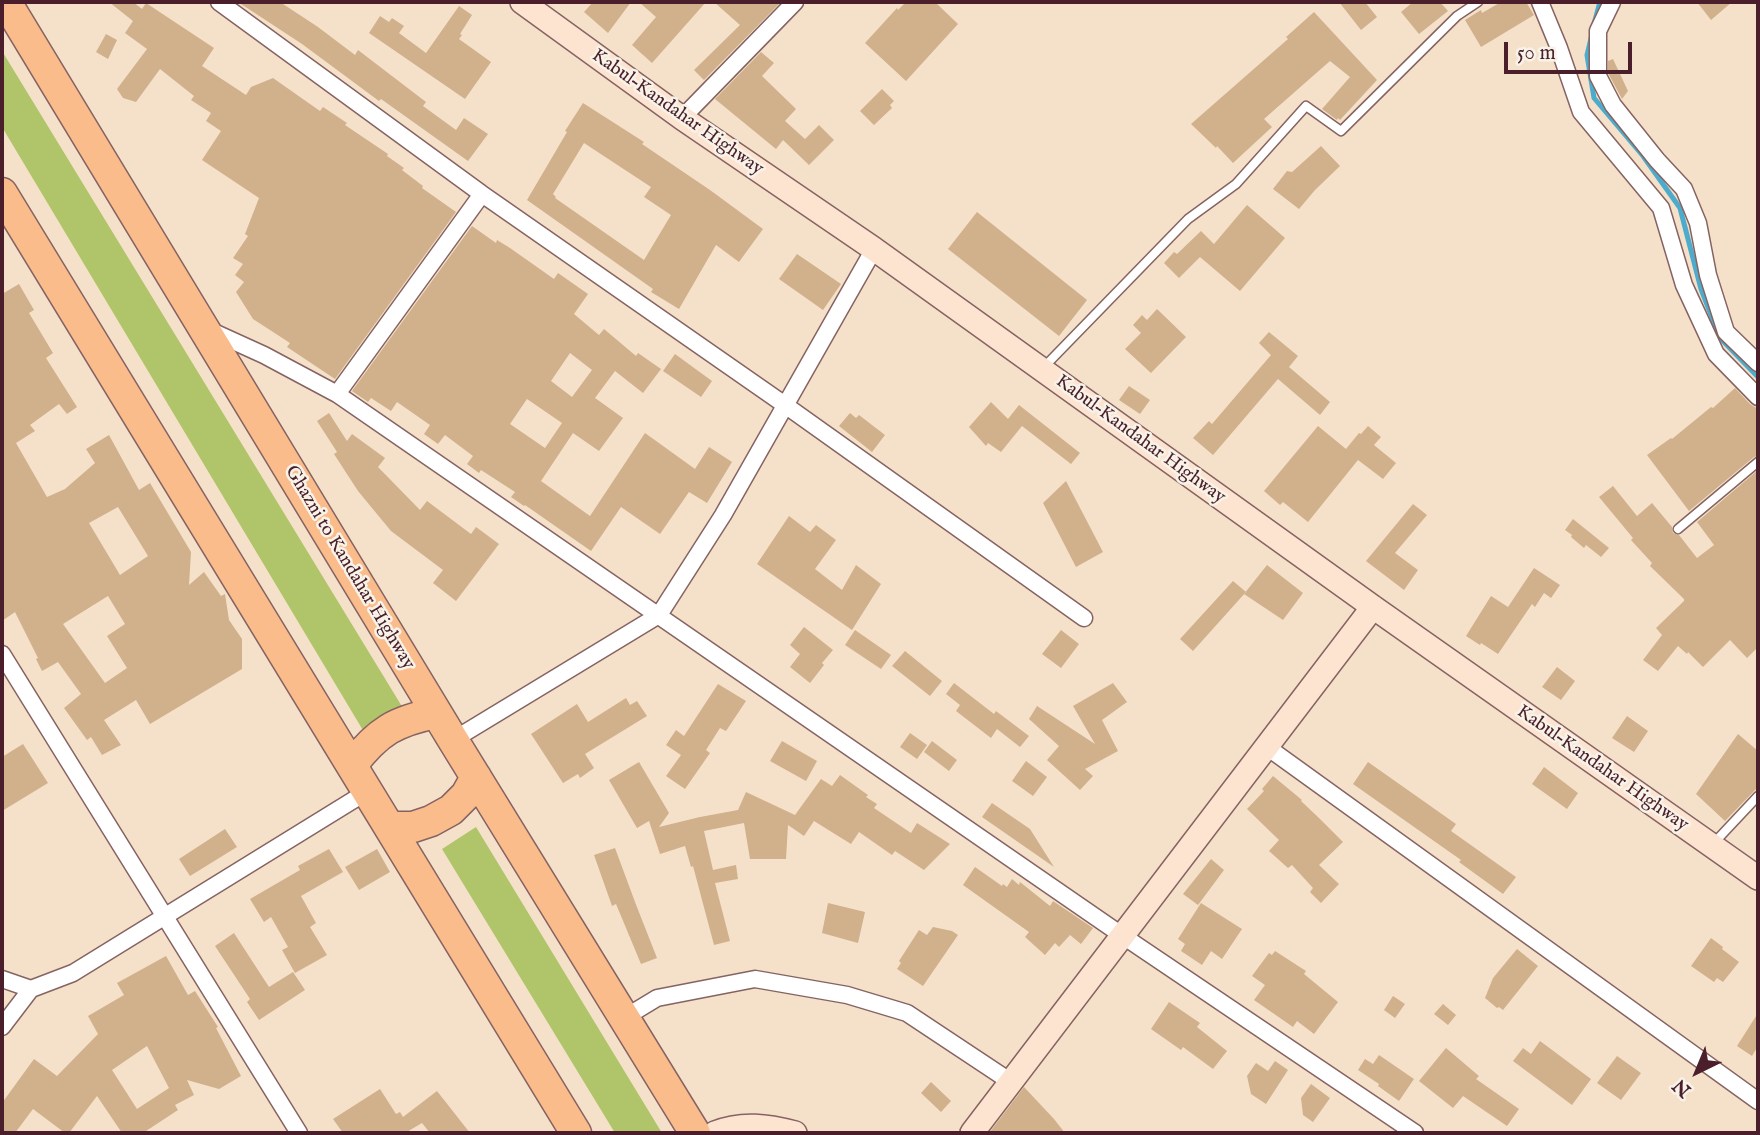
<!DOCTYPE html>
<meta charset="utf-8">
<style>
body{margin:0}
#map{position:relative;width:1760px;height:1135px;overflow:hidden;background:#f5e1c9;font-family:"IM FELL English",serif}
canvas{display:block}
.frame{position:absolute;inset:0;border:4px solid #4a1f2b;pointer-events:none}
.north{position:absolute;left:1662px;top:1037px;width:70px;height:70px;-webkit-text-stroke:5px #f7f3e8;paint-order:stroke;rotate:223deg;font-size:19px;font-weight:700;line-height:28px;text-align:center;color:#4a1f2b}
.north::after{content:'';display:block;margin:auto;width:24px;height:32px;background:#4a1f2b;clip-path:polygon(50% 0,100% 100%,50% 72%,0 100%)}
.scale{position:absolute;left:1504px;top:42px;width:128px;height:32px;box-sizing:border-box;border:4px solid #4a1f2b;border-top:0;padding-left:9px;font-size:21px;line-height:24px;white-space:nowrap;color:#4a1f2b;-webkit-text-stroke:5px #f7f3e8;paint-order:stroke}
</style>
<div id="map">
<canvas width="1760" height="1135"></canvas>
<div class="frame"></div>
<div class="north">N</div>
<div class="scale">50 m</div>
</div>
<script>
const context = document.querySelector('canvas').getContext('2d');
context.lineJoin = 'round';
function fillPath(path, color) { context.fillStyle = color; context.fill(path, 'evenodd'); }
function trace(path, color, width, dash) { context.strokeStyle = color; context.lineWidth = width; context.lineCap = dash ? 'butt' : 'round'; context.setLineDash(dash || []); context.stroke(path); }
function write(font, color, halo, rows, align = 'center') {
  context.font = font + ' "IM FELL English",serif'; context.lineWidth = 5; context.setLineDash([]); context.textBaseline = 'middle'; context.strokeStyle = halo; context.fillStyle = color; for (const [text, x, y, turn = 0] of rows) {
    context.save(); context.translate(x, y); context.rotate((+turn || 0) * Math.PI / 180); context.textAlign = isNaN(turn) ? turn : align; if (halo) context.strokeText(text, 0, 0); context.fillText(text, 0, 0); context.restore();
  }
}
fillPath(new Path2D(`
 M2 51 406 713 367 737 2 127Z
 M476 827 662 1133H615L442 849Z`), '#b0c569');
trace(new Path2D(`
 M1594 24 1600 2
 M1592 34 1587 55 1594 98 1643 156 1680 208 1701 289 1720 338 1758 377`), '#4dabcc', 5);
fillPath(new Path2D(`
 M109 2H133L142 9 146 3 214 48 202 66 246 95 251 87 273 78 320 111 323 107 347 123 345 125 388 154 387 156 404 168 402 170 423 186 422 188 456 212 335 379 287 347 290 343 253 319 236 292 244 282 235 275 243 264 233 258 248 236 245 234 259 198 202 160 221 131 206 121 211 113 191 100 194 96 160 69 136 102 123 98 117 89 147 49 125 33 133 21Z
 M238 2 283 4 318 27 355 55 358 50 426 102 423 106 456 130 464 118 488 134 468 161 381 99 379 101 302 44Z
 M593 2H631L608 33 584 12Z
 M639 2H706L652 63 632 45 656 17Z
 M714 2H781L704 80 694 70 740 25Z
 M906 2H935L958 24 906 81 865 43 897 8 898 10Z
 M1339 2H1365L1377 17 1361 30Z
 M1413 2H1440L1448 11 1419 34 1401 12Z
 M1501 2H1526L1534 15 1481 47 1465 20 1481 10 1482 13Z
 M1697 2H1732L1711 20Z
 M459 6 472 15 460 34 462 35 459 39 491 62 465 99 369 33 380 16 389 22 392 18 404 26 399 33 426 53Z
 M1314 12 1377 80 1340 120 1338 118 1337 120 1322 109 1350 77 1330 61 1264 119 1272 127 1233 163 1217 146 1216 148 1191 124 1288 39 1286 37Z
 M106 34 117 40 108 59 96 52Z
 M761 52 774 63 762 76 796 109 785 121 805 139 819 125 834 140 809 165 783 140 776 149 715 99Z
 M1613 59 1628 91 1622 99 1608 73V61Z
 M882 89 894 101 890 105 892 108 874 125 860 111Z
 M583 103 644 142 642 144 710 190 763 229 739 262 716 245 679 309 651 292 653 289 527 200 567 132 565 131ZM584 143 651 187 644 197 671 215 644 260 555 198 556 197 553 194Z
 M1321 146 1340 166 1315 190 1299 209 1273 189 1287 171 1292 172Z
 M1247 205 1285 238 1240 291 1200 257 1179 278 1164 263 1174 252 1177 254 1201 231 1214 244Z
 M977 212 1087 300 1059 336 948 249Z
 M472 226 496 243 497 240 510 248 554 279 558 273 588 294 574 314 599 335 604 329 636 356 638 353 661 369 643 393 615 371 595 398 623 418 599 451 573 433 541 481 590 516 645 433 695 469 709 447 732 462 707 503 689 492 660 534 621 507 591 551 525 505 524 506 511 497 515 492 481 470 479 473 467 464 473 456 445 435 438 444 424 434 430 425 397 402 391 411 371 398 368 402 352 391ZM570 353 592 370 572 397 551 381ZM527 399 562 423 545 448 510 424Z
 M797 254 841 284 823 310 779 279Z
 M19 284 34 310 29 313 53 353 46 358 77 407 67 414 59 404 30 425 35 431 16 443 47 497 65 489 95 463 86 449 109 435 139 490 150 483 191 552 189 585 204 572 221 596 225 594 229 620 242 639V669L150 724 136 700 104 720 121 745 102 755 91 737 87 740 64 708 81 694 58 662 42 671 36 659 38 658 15 612 2 621V294ZM118 507 148 556 120 575 89 523ZM108 596 125 624 107 636 127 668 105 683 63 624Z
 M1157 309 1186 337 1151 373 1125 349 1141 333 1133 325 1142 315 1147 320Z
 M1269 332 1298 356 1289 367 1330 402 1320 415 1278 379 1213 455 1193 438 1209 421 1212 424 1271 355 1259 343Z
 M675 354 712 381 701 397 663 371Z
 M1129 386 1150 400 1140 414 1119 400Z
 M1735 388 1750 404 1758 409V456L1754 457 1689 511 1647 455 1671 438 1672 439 1711 407 1713 408Z
 M991 402 1008 419 1019 405 1080 453 1071 464 1022 426 1001 452 988 443 986 446 969 427Z
 M329 413 347 441 352 434 385 458 378 467 420 510 427 501 471 534 476 527 499 544 456 601 433 583 443 570 391 531 358 491 334 454 337 452 317 421Z
 M850 413 856 418 859 415 885 435 872 452 839 426Z
 M1318 426 1346 449 1359 433 1361 434 1368 426 1381 437 1374 445 1396 463 1383 479 1358 460 1308 522 1283 502 1280 505 1264 491Z
 M1758 470V647L1747 658 1730 640 1703 667 1688 652 1687 654 1678 646 1658 671 1643 660 1662 635 1656 628 1684 601V599L1650 566 1652 563 1631 540 1633 538 1599 497 1613 486 1637 516 1652 503 1672 527 1673 533 1679 535 1697 558 1714 545 1697 522Z
 M1066 481 1103 552 1076 567 1043 503Z
 M1413 504 1427 515 1395 553 1418 570 1404 590 1366 561Z
 M789 516 810 532 816 525 836 540 815 569 842 590 856 565 881 584 852 630 757 564Z
 M1573 519 1609 548 1601 557 1586 545 1584 548 1571 537 1572 535 1565 530Z
 M1267 565 1303 593 1283 620 1244 594Z
 M1534 568 1560 585 1551 598 1544 593 1535 607 1532 604 1498 654 1481 643 1480 645 1466 636 1491 596 1508 607Z
 M1233 581 1246 592 1193 651 1180 639Z
 M804 627 833 650 822 663 824 665 810 683 790 667 800 654 790 645Z
 M855 630 891 655 881 669 845 645Z
 M1061 630 1079 644 1061 668 1042 654Z
 M905 651 942 681 930 696 892 666Z
 M1557 667 1575 681 1561 700 1542 687Z
 M954 683 994 714 996 711 1029 736 1020 747 997 729 991 738 956 711 960 705 946 694Z
 M1113 683 1127 702 1102 720 1118 751 1085 769 1093 776 1080 790 1047 760 1059 746 1029 719 1037 706 1095 744 1073 706Z
 M718 684 746 701 726 731 720 728 706 750 710 753 685 789 666 776 681 755 666 745 676 730 684 736Z
 M626 698 630 705 637 701 647 716 585 754 594 768 580 778 578 774 563 783 531 734 577 704 588 722Z
 M1627 716 1648 731 1634 752 1612 738Z
 M910 733 927 745 917 759 900 747Z
 M1738 734 1758 751V787L1725 821 1696 794Z
 M782 741 817 761 806 781 770 761Z
 M932 741 957 760 949 771 924 752Z
 M23 744 48 783 2 811V757Z
 M1026 761 1047 777 1033 796 1012 781Z
 M639 762 669 813 659 827 700 817 738 810 746 792 795 815 821 779 832 786 840 775 868 795 866 797 877 804 874 808 911 833 917 823 950 844 924 870 895 851 892 855 859 832 851 844 814 821 804 836 788 825 786 859H750L744 823 704 831 713 870 736 865 738 879 715 883 730 941 714 945 693 866 691 867 685 846 660 854 649 821 637 828 609 780Z
 M1368 762 1456 824 1451 831 1516 877 1503 894 1459 862 1461 860 1353 784Z
 M1544 767 1578 793 1567 809 1532 784Z
 M1273 776 1302 800 1301 801 1319 818 1343 842 1319 865 1339 884 1321 903 1310 892 1313 888 1292 865 1288 868 1269 851 1279 840 1247 809 1264 791 1262 789Z
 M992 803 1030 829 1054 867 982 817Z
 M225 829 237 847 190 876 179 859Z
 M615 848 635 902 657 958 641 964 616 904 612 906 594 855Z
 M329 849 343 872 301 896 316 923 310 927 327 955 295 973 282 950 288 947 271 917 264 922 250 899 300 870 298 866Z
 M377 849 390 872 359 890 345 867Z
 M1211 859 1224 870 1198 905 1183 894Z
 M975 867 1002 886 1003 884 1007 887 1012 879 1019 885 1020 882 1050 906 1053 901 1093 928 1081 944 1070 935 1059 947 1055 943 1045 955 1025 937 1029 932 963 885Z
 M828 903 865 912 858 943 822 933Z
 M1201 903 1242 929 1222 959 1211 951 1202 965 1181 951 1185 944 1178 939Z
 M933 927 952 931 958 935 923 986 897 969 901 963 899 961 919 930 927 935Z
 M234 933 269 987 293 972 305 990 259 1020 247 1002 250 999 215 946Z
 M1711 938 1723 947 1722 949 1739 962 1723 982 1717 978 1714 982 1691 966Z
 M1517 949 1538 966 1503 1010 1499 1007 1497 1008 1485 998 1493 978Z
 M1275 951 1306 971 1304 974 1338 1002 1314 1034 1297 1021 1293 1027 1254 1000 1265 985 1252 976 1269 953 1272 955Z
 M166 956 188 995 195 991 218 1027 216 1028 241 1076 219 1089 187 1080 194 1095 175 1105 178 1110 143 1133H122L97 1096 69 1133H65L33 1109 15 1133H2V1103L34 1059 57 1076 98 1034 88 1016 124 995 117 983ZM147 1046 169 1088 137 1109 112 1070Z
 M1393 996 1405 1004 1395 1018 1384 1010Z
 M1169 1002 1200 1023 1197 1027 1227 1051 1213 1069 1183 1047 1181 1050 1151 1029Z
 M1443 1004 1456 1015 1448 1025 1434 1014Z
 M1758 1013V1046L1752 1056 1737 1046Z
 M1540 1041 1591 1079 1572 1105 1513 1061 1523 1048 1531 1054Z
 M1446 1048 1479 1076 1476 1079 1519 1109 1507 1126 1463 1096 1453 1108 1419 1081Z
 M1379 1055 1414 1079 1399 1101 1378 1086 1379 1084 1358 1070 1365 1059 1373 1064Z
 M1617 1056 1641 1073 1621 1100 1597 1083Z
 M1275 1061 1288 1070 1266 1104 1251 1094 1247 1076 1256 1063 1268 1071Z
 M931 1082 951 1101 941 1112 921 1093Z
 M1311 1084 1330 1098 1313 1122 1303 1115 1301 1098Z
 M1024 1087 1054 1119 1065 1133H989Z
 M380 1089 396 1114 400 1112 403 1117 437 1091 470 1133H430L422 1123 405 1133H343L333 1119Z`), '#d0b18b');
const lane = new Path2D(`
 M1044 367 1188 219 1236 184 1306 106 1341 131 1457 16 1478 2
 M1678 529 1758 462
 M1713 844 1758 796`);
const street = new Path2D(`
 M219 2 482 194 785 405 1084 618
 M1540 2 1559 48 1581 112 1661 208 1684 285 1716 354 1758 397
 M1612 2 1598 31V76L1613 105 1657 160 1684 189 1698 223 1708 275 1726 332 1758 363
 M682 118 795 2
 M209 330 264 355 337 394 1123 936 1415 1133
 M337 394 482 194
 M2 654 299 1133
 M453 740 659 615 723 515 874 249
 M1267 747 1758 1101
 M2 979 31 989 73 973 368 791
 M624 1018 657 998 755 979 847 995 907 1013 1011 1082
 M2 1027 31 989`);
const secondary = new Path2D(`
 M522 2 682 118 874 249 1373 607 1758 878
 M715 1133C742 1122 768 1126 795 1133
 M972 1133 1373 607`);
const highway = new Path2D(`
 M6 2 453 740 695 1133
 M2 193 576 1133
 M352 765C378 731 396 721 436 713
 M390 827H413L431 821 451 810 466 795 476 777`);
trace(lane, '#866362', 11);
trace(street, '#866362', 19);
trace(secondary, '#866362', 26);
trace(highway, '#866362', 33);
trace(lane, '#fff', 8);
trace(street, '#fff', 16);
trace(secondary, '#fde4d1', 23);
trace(highway, '#fabc8b', 30);
write('19px', '#4a1f2b', '#f7f3e8', [
 ["Kabul–Kandahar Highway",677,113,35],
 ["Kabul–Kandahar Highway",1140,440,36],
 ["Ghazni to Kandahar Highway",349,568,59],
 ["Kabul–Kandahar Highway",1602,769,35]
]);
</script>
